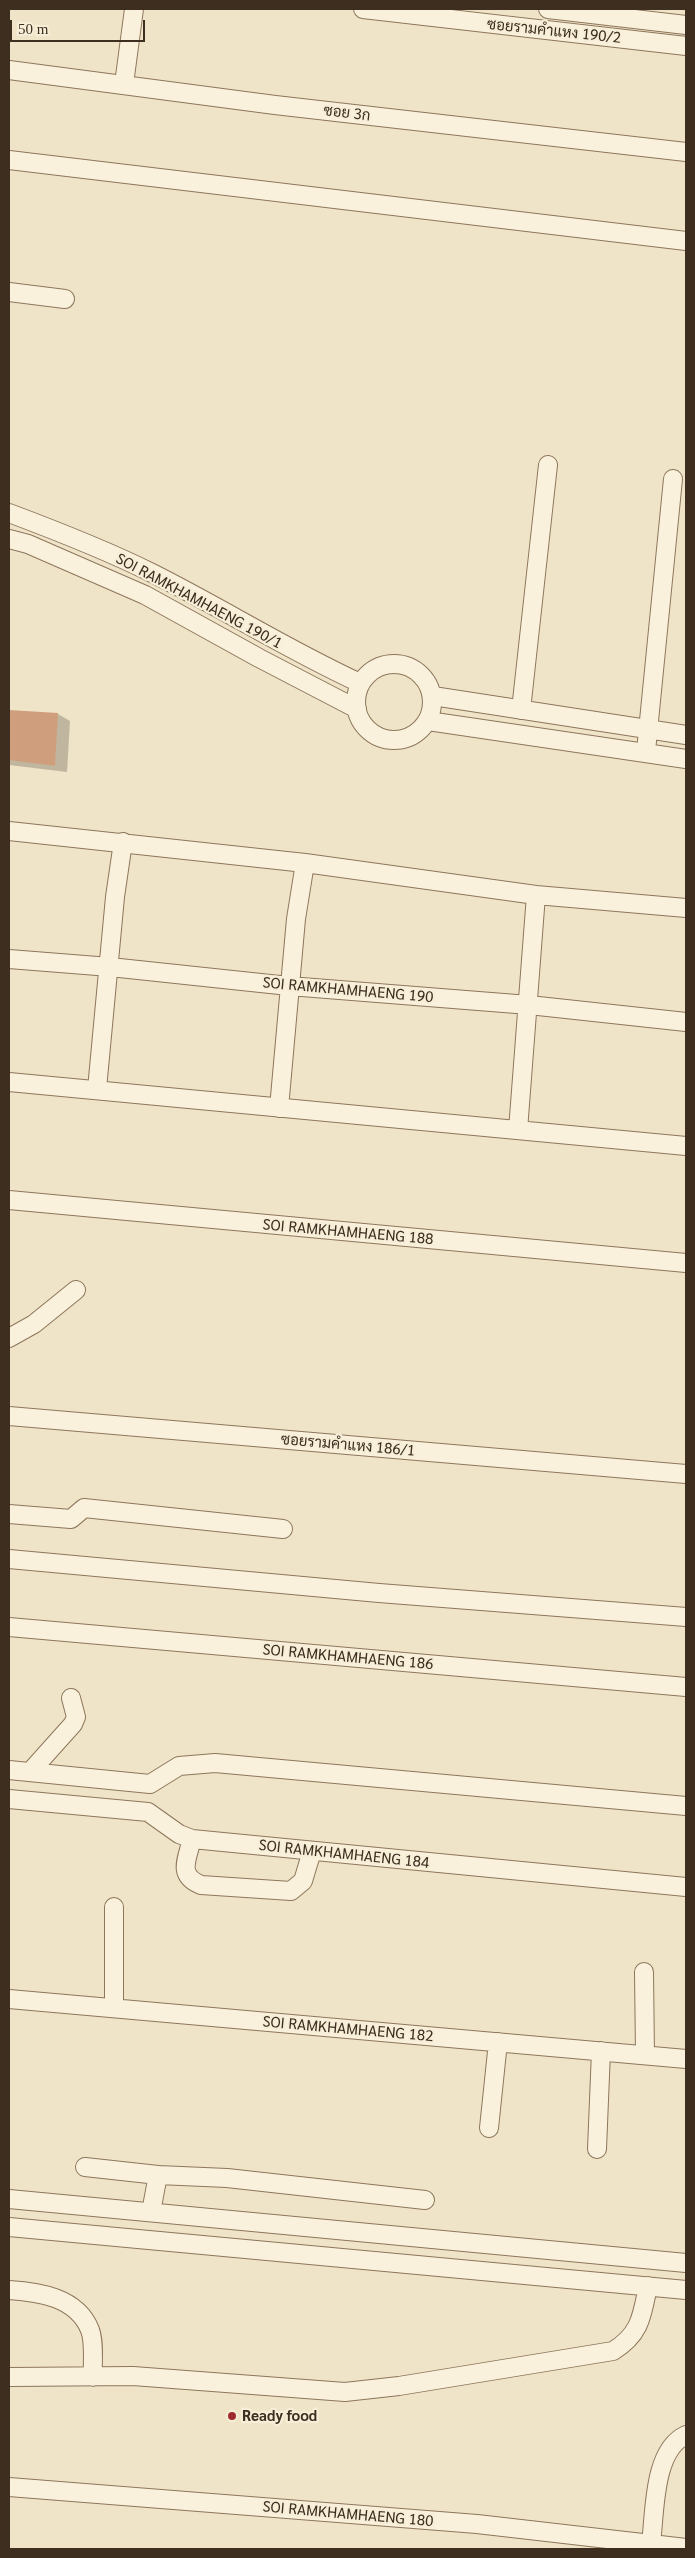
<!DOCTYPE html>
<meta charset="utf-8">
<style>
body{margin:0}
#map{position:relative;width:695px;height:2558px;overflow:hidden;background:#f0e4c8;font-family:Georgia,serif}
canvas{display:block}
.frame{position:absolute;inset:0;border:10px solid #3d2e20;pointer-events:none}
.scale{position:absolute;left:10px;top:20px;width:135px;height:22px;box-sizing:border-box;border:2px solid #3d2e20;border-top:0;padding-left:6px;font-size:15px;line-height:18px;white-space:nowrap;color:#3d2e20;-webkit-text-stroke:4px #f7eed8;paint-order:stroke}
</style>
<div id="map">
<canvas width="695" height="2558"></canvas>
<div class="frame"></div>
<div class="scale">50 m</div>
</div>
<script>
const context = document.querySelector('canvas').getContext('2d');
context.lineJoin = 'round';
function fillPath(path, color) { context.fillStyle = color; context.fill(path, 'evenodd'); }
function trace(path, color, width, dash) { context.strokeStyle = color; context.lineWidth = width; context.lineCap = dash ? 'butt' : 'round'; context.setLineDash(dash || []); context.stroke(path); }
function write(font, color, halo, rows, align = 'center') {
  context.font = font + ' Georgia,Sarabun,serif'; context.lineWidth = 4.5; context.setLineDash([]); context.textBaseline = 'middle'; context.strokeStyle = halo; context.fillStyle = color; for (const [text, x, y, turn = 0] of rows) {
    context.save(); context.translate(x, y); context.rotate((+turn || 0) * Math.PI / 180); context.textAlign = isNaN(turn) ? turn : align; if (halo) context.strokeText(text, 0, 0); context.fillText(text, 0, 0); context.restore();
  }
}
fillPath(new Path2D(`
 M9 711 58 714 70 721 67 772 9 765Z`), '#0003');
fillPath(new Path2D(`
 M9 710 58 713 55 766 9 760Z`), '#cf9f7d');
const minor = new Path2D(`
 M363 9 686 46
 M548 9 686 25
 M9 70 275 105 686 152
 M124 84 134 9
 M9 160 686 241
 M9 292 65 299
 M9 513C57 531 106 550 152 573 222 608 288 650 360 683
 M9 539 28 544 145 595 259 658 357 709
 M356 702a38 38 0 1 1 76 0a38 38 0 1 1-76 0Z
 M433 696 686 735
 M521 710 548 465
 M428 721 686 759
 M646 751 673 479
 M9 831 305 863 536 895 686 908
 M9 959 110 967 289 986 529 1005 686 1022
 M9 1082 686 1146
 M97 1089 115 897 123 842
 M279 1108 296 919 305 863
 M518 1130 536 895
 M9 1200 686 1263
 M9 1338 34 1324 76 1290
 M9 1416 686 1474
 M9 1514 71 1519 84 1508 283 1529
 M9 1559 379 1593 686 1617
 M9 1627 686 1687
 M9 1770 150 1784 179 1766 215 1763 686 1806
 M30 1772 73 1724 76 1717 71 1698
 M9 1799 148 1812 179 1834 192 1839 686 1887
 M192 1839C187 1860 177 1875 201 1885L291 1891 303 1881 312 1851
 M114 1907V2008
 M644 1972 645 2055
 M9 1999 686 2059
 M489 2128 498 2042
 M597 2149 601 2051
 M85 2167 158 2175
 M9 2199 686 2263
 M151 2212 158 2175 227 2178 425 2200
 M9 2227 686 2290
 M9 2290C39 2292 77 2297 90 2330 95 2343 92 2363 93 2377
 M9 2377 133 2376 345 2392 399 2386 613 2351C641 2334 642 2315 648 2286
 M9 2487 477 2524 686 2548
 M651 2544C655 2512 653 2450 686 2435`);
trace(minor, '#8d765c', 20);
trace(minor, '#faf1dc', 18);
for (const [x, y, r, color] of [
 [232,2416,5,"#9e2a2b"]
]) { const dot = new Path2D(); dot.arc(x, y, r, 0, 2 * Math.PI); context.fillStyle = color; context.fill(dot); trace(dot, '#f7eed8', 2); }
write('15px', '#3d2e20', '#f7eed8', [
 ["ซอยรามคำแหง 190/2",554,31,6],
 ["ซอย 3ก",347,113,7],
 ["SOI RAMKHAMHAENG 190/1",199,601,28],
 ["SOI RAMKHAMHAENG 190",348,990,5],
 ["SOI RAMKHAMHAENG 188",348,1232,5],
 ["ซอยรามคำแหง 186/1",348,1445,5],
 ["SOI RAMKHAMHAENG 186",348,1657,5],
 ["SOI RAMKHAMHAENG 184",344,1854,6],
 ["SOI RAMKHAMHAENG 182",348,2029,5],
 ["SOI RAMKHAMHAENG 180",348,2514,5]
]);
write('bold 15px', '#3d2e20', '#f7eed8', [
 ["Ready food",242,2416]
], 'left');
</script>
